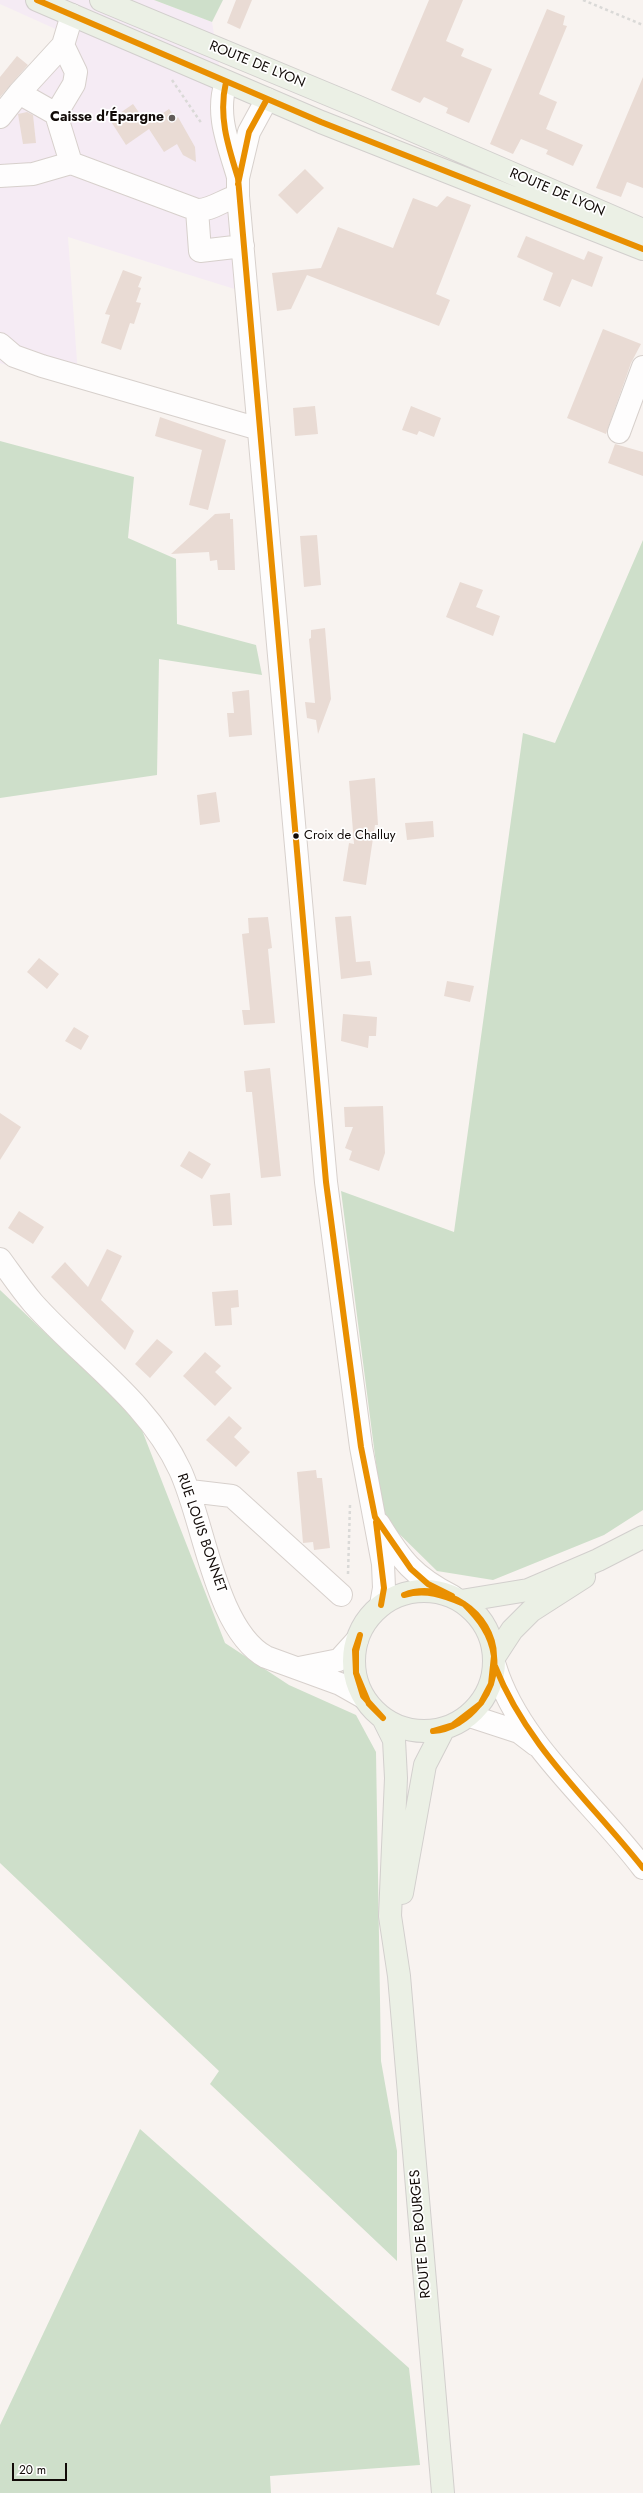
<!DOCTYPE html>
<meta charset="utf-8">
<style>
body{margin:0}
#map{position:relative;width:643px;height:2493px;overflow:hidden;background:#f8f3f0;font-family:Jost,sans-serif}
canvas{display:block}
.scale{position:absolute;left:12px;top:2463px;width:55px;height:18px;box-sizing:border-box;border:2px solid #110a07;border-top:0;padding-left:5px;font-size:12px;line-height:14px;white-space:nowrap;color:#110a07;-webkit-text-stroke:3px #fff;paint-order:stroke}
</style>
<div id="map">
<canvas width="643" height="2493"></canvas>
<div class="scale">20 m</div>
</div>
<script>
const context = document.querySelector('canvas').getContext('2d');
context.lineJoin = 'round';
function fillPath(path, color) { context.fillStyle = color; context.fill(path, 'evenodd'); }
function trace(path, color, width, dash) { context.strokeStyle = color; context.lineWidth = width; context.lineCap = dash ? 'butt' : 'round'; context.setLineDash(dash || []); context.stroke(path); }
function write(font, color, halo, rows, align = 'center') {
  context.font = font + ' Jost,sans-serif'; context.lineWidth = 3.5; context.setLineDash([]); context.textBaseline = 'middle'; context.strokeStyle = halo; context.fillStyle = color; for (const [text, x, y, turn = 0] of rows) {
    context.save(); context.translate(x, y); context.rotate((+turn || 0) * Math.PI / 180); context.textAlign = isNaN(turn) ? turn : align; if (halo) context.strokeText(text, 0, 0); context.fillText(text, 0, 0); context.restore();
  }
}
fillPath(new Path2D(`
 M0 0H154L212 22 257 296 68 237 79 389 0 363V105L60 31 0 4Z`), '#f5ebf4');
fillPath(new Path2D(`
 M154 0H223L212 22Z
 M0 441 134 477 128 538 176 559 177 624 256 645 262 675 159 659 157 775 0 798Z
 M643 540V1510L604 1535 493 1580 437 1571 383 1518 341 1191 454 1232 523 733 555 743Z
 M0 1290 138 1420 225 1643 289 1685 356 1715 376 1752 381 2061 397 2151V2261L210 2084 219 2071 0 1863Z
 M140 2129 409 2368 420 2465 270 2476 271 2493H0V2425Z`), '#cedfca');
fillPath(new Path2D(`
 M236 0H252L240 29 227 23Z
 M429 0H463L446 41 464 49 461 56 492 69 469 123 446 113 448 108 424 97 420 103 391 90Z
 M547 9 565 16 563 25 567 26 539 94 557 102 546 129 583 145 573 166 546 154 548 150 521 139 513 154 490 144Z
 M17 56 28 65 0 97V77Z
 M643 77V188L627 182 621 197 596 188Z
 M133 104 147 124 169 109 176 119 178 117 195 147 196 162 183 155 177 144 164 152 149 129 126 145 110 120Z
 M27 112 33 115 36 143 23 144 18 114Z
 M305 169 324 188 297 214 278 195Z
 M447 196 471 205 436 294 450 300 439 326 307 275 291 309 277 311 272 273 321 268 338 227 393 248 413 198 437 207Z
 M526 236 584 260 588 251 603 257 592 287 572 279 560 307 543 300 553 273 517 257Z
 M123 270 142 277 138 287 141 288 136 302 141 303 134 324 130 323 121 350 101 343 110 315 105 314Z
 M603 329 641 344 631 363 606 434 567 418Z
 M315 406 318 434 295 436 293 408Z
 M411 406 441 418 434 437 419 431 417 435 402 430Z
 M160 417 226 440 208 510 189 505 202 450 155 436Z
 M615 444 643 452V476L608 463Z
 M230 513V519H233L235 570H218L217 560 210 561 209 552 171 554 215 514Z
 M317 535 321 585 304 587 300 536Z
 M460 582 483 590 476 607 500 616 493 636 446 617Z
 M325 628 331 699 318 734 316 720 307 718 305 702 315 703 309 639 311 638V630Z
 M249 690 252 735 229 737 227 713H234L232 692Z
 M375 778 378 825H375L366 885 343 881 349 843 354 844 349 781Z
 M216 792 220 822 200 825 197 795Z
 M433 821 434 837 407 840 405 823Z
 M351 916 356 962 370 961 372 975 341 979 335 917Z
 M268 917 272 948 268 949 275 1023 244 1025 242 1010H250L242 934 249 933 248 918Z
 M39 958 59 974 47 989 27 972Z
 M447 981 474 986 470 1002 444 996Z
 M343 1014 377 1017 376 1036H369L368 1048 341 1041Z
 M74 1027 89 1036 81 1050 65 1041Z
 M270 1068 281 1176 261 1178 252 1092H246L244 1071Z
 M383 1106 385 1153 379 1171 349 1160 352 1151 345 1148 353 1127H345L344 1107Z
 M0 1113 21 1127 0 1160Z
 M189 1151 211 1164 202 1179 180 1166Z
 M230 1193 232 1225 213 1226 210 1195Z
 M19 1211 44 1227 33 1244 8 1228Z
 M107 1249 122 1256 101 1300 134 1331 125 1350 51 1277 65 1262 88 1287Z
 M238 1290 239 1307 231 1308 232 1325 215 1326 212 1292Z
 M157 1339 173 1352 150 1378 135 1364Z
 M205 1352 221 1366 215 1372 232 1388 215 1406 183 1376Z
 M229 1416 242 1428 234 1437 250 1452 236 1467 206 1440Z
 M316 1470 317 1478H322L330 1548 314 1550 313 1542 303 1543 297 1472Z`), '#e9dbd4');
const minor = new Path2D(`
 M226 82C215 115 229 145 238 177
 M19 93 63 45 72 15
 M267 99 249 132 238 178V196L326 1182 361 1447 383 1564 384 1588 381 1605
 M56 114 74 84 76 72 63 45
 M0 117 19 93 56 114 71 163 197 210C210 211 225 199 238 196
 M0 176 33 174 71 163
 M197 210 200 251 243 246
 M0 344 14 356 42 366 259 429
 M619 432 643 367
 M0 1259C11 1274 21 1289 33 1303 83 1359 148 1401 180 1470 204 1521 215 1629 266 1657L340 1684 363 1697
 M190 1491 232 1496 341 1595
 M379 1524C401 1560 414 1577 452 1596
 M495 1666C518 1743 595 1804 643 1868
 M299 1668 339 1660 357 1640
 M470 1716 519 1732 536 1745`);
const major = new Path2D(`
 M37 0 321 122 643 249
 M101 0 356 106 643 230
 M354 1661a70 70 0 1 1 140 0a70 70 0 1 1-140 0Z
 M461 1601 528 1590 598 1560 643 1537
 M495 1656 512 1630 531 1611 584 1577
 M384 1720 394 1740 396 1778 390 1916 399 1976 443 2493
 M402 1893 425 1765 443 1730`);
trace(minor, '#d7d0cc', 24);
trace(major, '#d2cfcd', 24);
trace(new Path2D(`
 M583 0 643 25
 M172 80 202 124
 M348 1574 350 1505`), '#dad9d7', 2.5, [3, 3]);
trace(minor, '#fefdfd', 22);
trace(major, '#ebf0e5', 22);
trace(new Path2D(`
 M37 0 321 122 643 249
 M226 82C218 116 228 146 238 178L326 1182 361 1447 375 1517 411 1569 428 1584 452 1596
 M238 184 249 132 267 99
 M376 1522 384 1588 381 1605
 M404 1595C424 1587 446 1592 464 1604
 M404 1595C426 1589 443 1595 464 1604
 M464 1604C481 1615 494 1635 494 1656
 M464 1604C479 1619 491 1634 494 1656
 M495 1666C527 1747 590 1801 643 1868
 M356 1673 369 1704 383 1718
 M356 1673 363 1696 383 1718
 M356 1673 355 1650 360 1635
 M356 1673V1651L360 1635
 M481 1703 491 1684 494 1656
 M481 1703C491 1689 496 1673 494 1656
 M433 1731 453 1725 479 1705
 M433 1731C451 1730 468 1719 479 1705`), '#e98f00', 6);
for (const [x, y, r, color] of [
 [172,118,4,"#625c59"],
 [296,836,3.5,"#110a07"]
]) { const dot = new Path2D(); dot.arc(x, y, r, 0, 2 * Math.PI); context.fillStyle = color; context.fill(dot); trace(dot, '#fff', 1.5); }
write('13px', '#110a07', '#fff', [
 ["Croix de Challuy",304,836]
], 'left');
write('14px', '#110a07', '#fff', [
 ["ROUTE DE LYON",257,65,22],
 ["ROUTE DE LYON",557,193,23],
 ["RUE LOUIS BONNET",201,1533,71],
 ["ROUTE DE BOURGES",421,2234,-95]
]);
write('bold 14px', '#110a07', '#fff', [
 ["Caisse d'Épargne",164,118]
], 'right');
</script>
